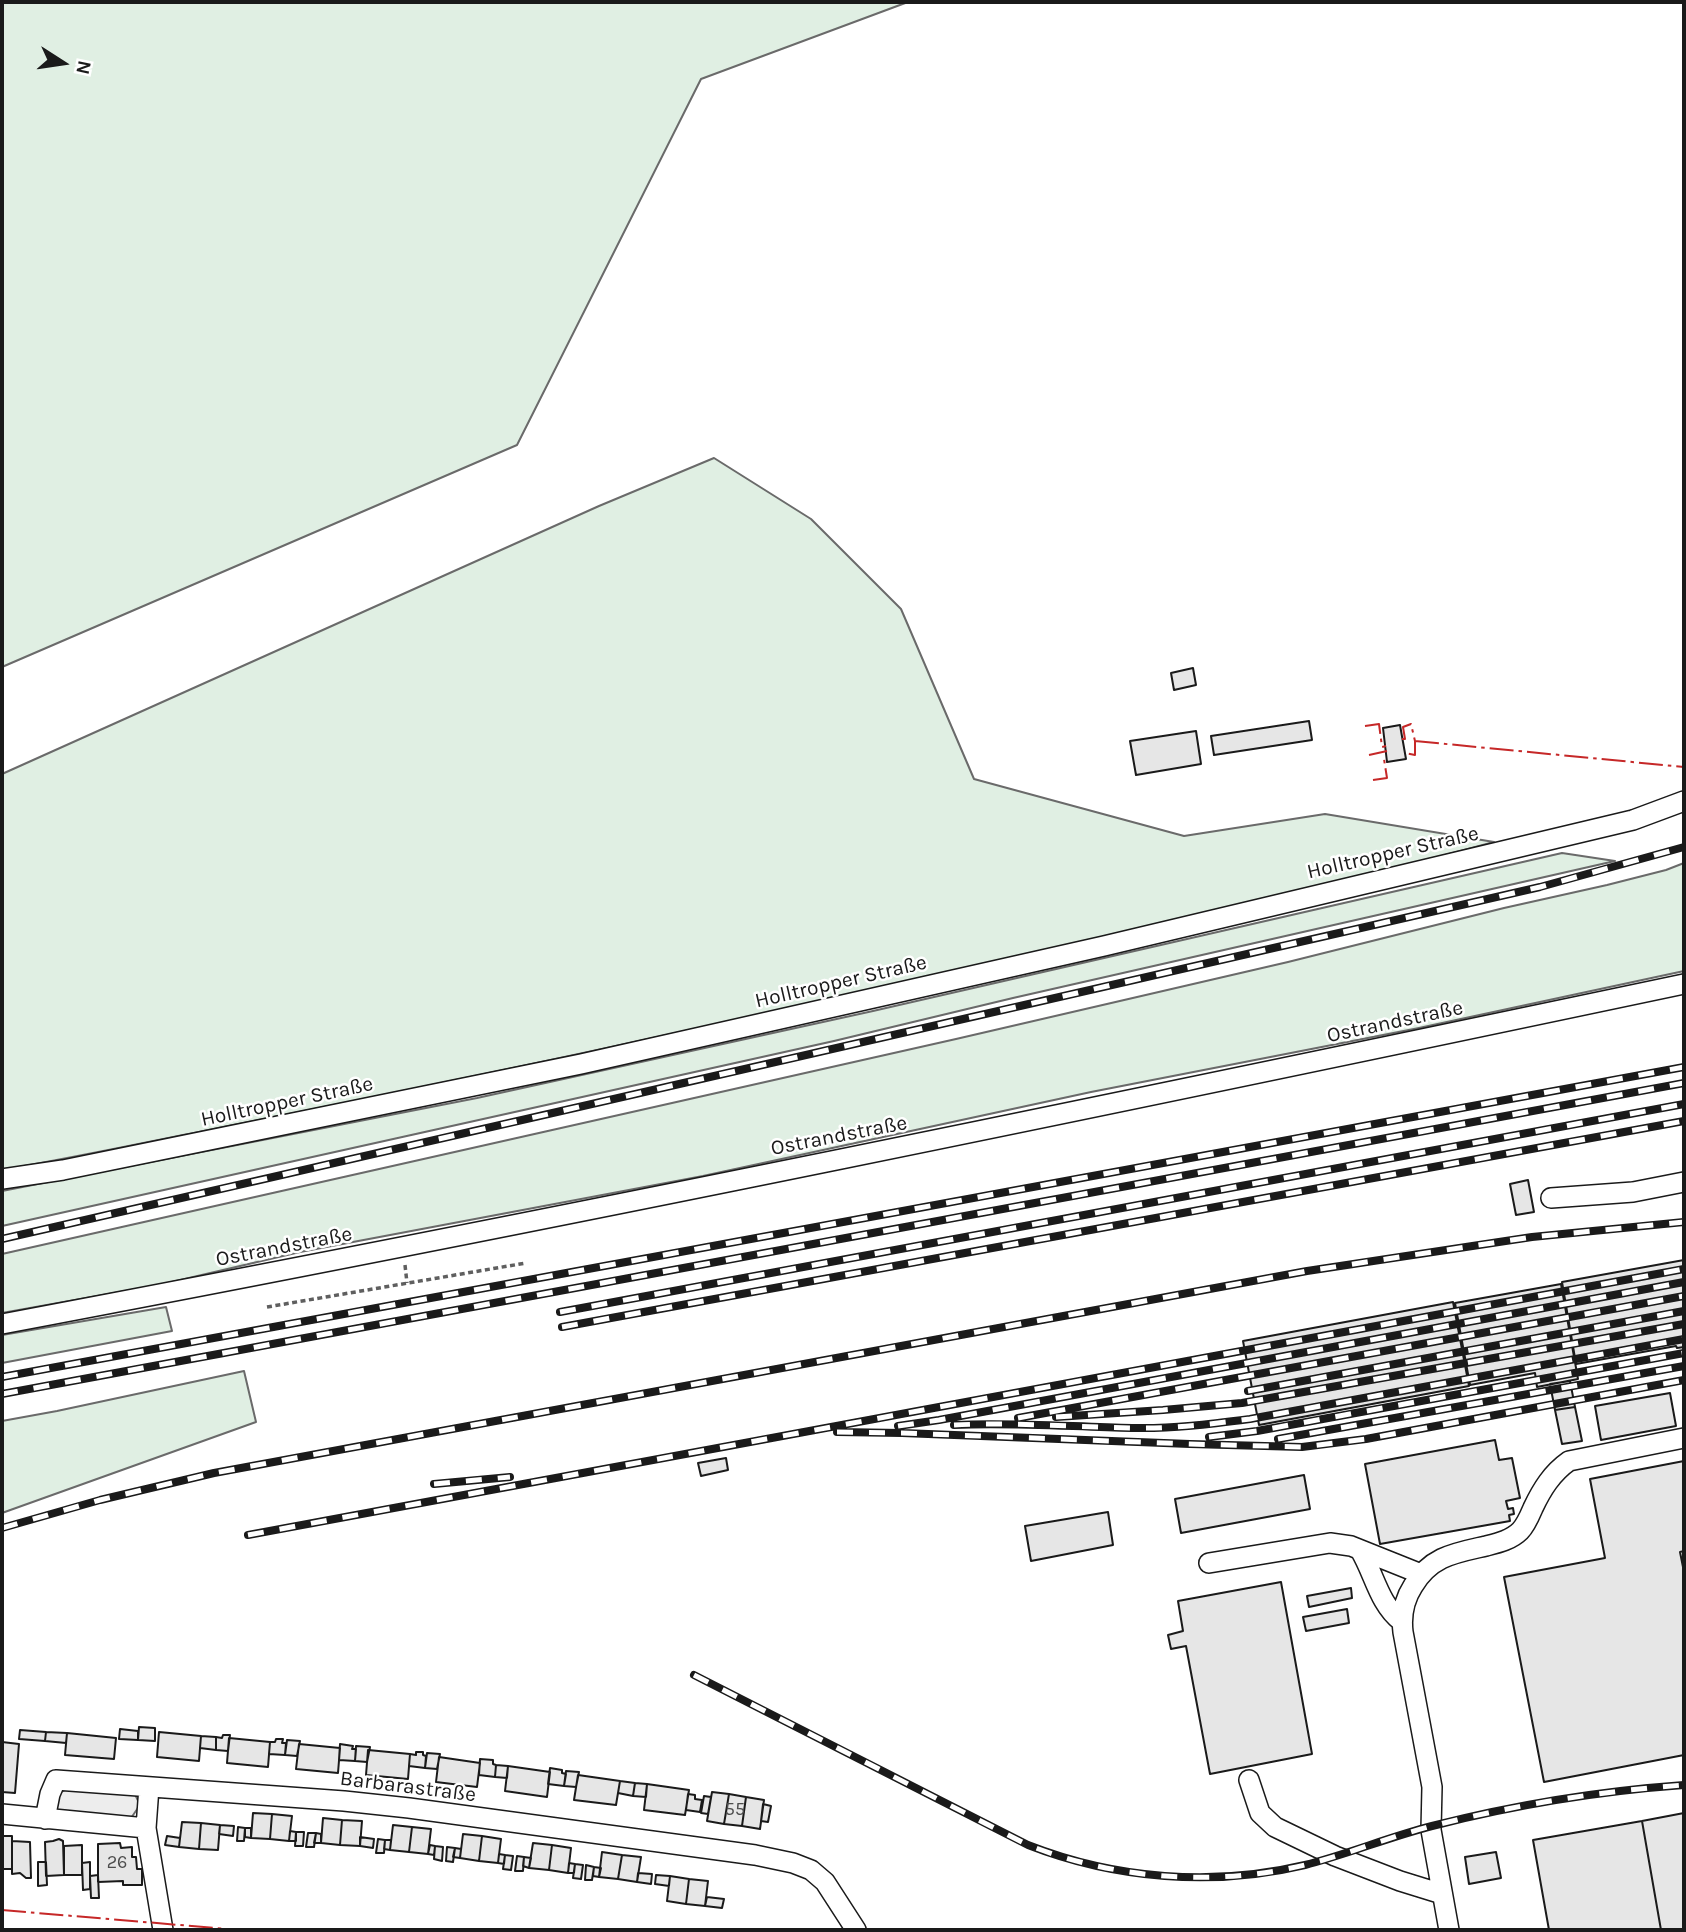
<!DOCTYPE html>
<meta charset="utf-8">
<style>
body{margin:0}
#map{position:relative;width:1686px;height:1932px;overflow:hidden;background:#fff;font-family:Karla,sans-serif}
canvas{display:block}
.frame{position:absolute;inset:0;border:4px solid #1a1a1a;pointer-events:none}
.north{position:absolute;left:28px;top:28px;width:70px;height:70px;-webkit-text-stroke:5px #fff;paint-order:stroke;rotate:102deg;font-size:19px;font-weight:700;line-height:28px;text-align:center;color:#1a1a1a}
.north::after{content:'';display:block;margin:auto;width:24px;height:32px;background:#1a1a1a;clip-path:polygon(50% 0,100% 100%,50% 72%,0 100%)}
</style>
<div id="map">
<canvas width="1686" height="1932"></canvas>
<div class="frame"></div>
<div class="north">N</div>
</div>
<script>
const context = document.querySelector('canvas').getContext('2d');
context.lineJoin = 'round';
function fillPath(path, color) { context.fillStyle = color; context.fill(path, 'evenodd'); }
function trace(path, color, width, dash) { context.strokeStyle = color; context.lineWidth = width; context.lineCap = dash ? 'butt' : 'round'; context.setLineDash(dash || []); context.stroke(path); }
function write(font, color, halo, rows, align = 'center') {
  context.font = font + ' Karla,sans-serif'; context.lineWidth = 5; context.setLineDash([]); context.textBaseline = 'middle'; context.strokeStyle = halo; context.fillStyle = color; for (const [text, x, y, turn = 0] of rows) {
    context.save(); context.translate(x, y); context.rotate((+turn || 0) * Math.PI / 180); context.textAlign = isNaN(turn) ? turn : align; if (halo) context.strokeText(text, 0, 0); context.fillText(text, 0, 0); context.restore();
  }
}
const green = new Path2D(`
 M2 2H908L701 79 517 445 2 667Z
 M714 458 811 519 901 609 974 779 1184 836 1325 814 1494 842C1265 904 1032 954 799 1006 609 1048 419 1089 228 1126 153 1141 78 1157 2 1170V774L599 506Z
 M1562 853 1615 861 1013 998 834 1041 2 1226V1191L477 1098 873 1011Z
 M1684 863V971L1419 1028 1091 1092 703 1176 300 1252 159 1285 2 1313V1254L956 1039 1288 962 1504 908 1607 885 1666 870Z
 M166 1307 172 1331 2 1363V1335Z
 M244 1371 256 1422 2 1513V1421L57 1411Z`);
fillPath(green, '#e0efe3');
trace(green, '#6a6a6a', 2);
const parking = new Path2D(`
 M70 1786 134 1792 140 1805 129 1821 62 1815 56 1808 57 1795Z`);
fillPath(parking, '#ededed');
trace(parking, '#6a6a6a', 2);
const building = new Path2D(`
 M1193 668 1196 685 1174 690 1171 673Z
 M1309 721 1312 740 1214 755 1211 736Z
 M1400 725 1406 759 1387 762 1383 728Z
 M1196 731 1201 764 1136 775 1130 741Z
 M1528 1180 1534 1212 1516 1215 1510 1184Z
 M1684 1260V1347L1677 1348 1676 1346 1576 1364 1562 1282Z
 M1561 1284 1578 1379 1537 1387 1535 1373 1470 1385 1455 1303Z
 M1453 1302 1469 1386 1259 1425 1243 1341Z
 M1570 1381 1575 1407 1555 1410 1550 1384Z
 M1670 1393 1676 1426 1601 1440 1595 1406Z
 M1575 1407 1582 1441 1562 1444 1555 1410Z
 M1495 1440 1499 1460 1512 1458 1520 1498 1506 1501 1508 1509 1513 1508 1514 1514 1509 1515 1510 1521 1380 1544 1365 1464Z
 M726 1458 728 1470 701 1476 698 1463Z
 M1684 1461V1551L1680 1552 1684 1572V1755L1544 1782 1504 1577 1605 1558 1590 1479Z
 M1304 1475 1310 1509 1181 1533 1175 1499Z
 M1108 1512 1113 1545 1031 1561 1025 1526Z
 M1281 1582 1312 1754 1210 1774 1186 1646 1171 1649 1168 1635 1183 1631 1178 1601Z
 M1351 1588 1352 1598 1309 1607 1307 1596Z
 M1347 1609 1349 1623 1306 1631 1303 1617Z
 M139 1727 155 1728V1741L138 1740Z
 M120 1729 138 1731V1740L119 1739Z
 M20 1730 46 1732 45 1741 19 1739Z
 M46 1732 67 1733 66 1743 45 1741Z
 M159 1732 201 1736 199 1761 157 1757Z
 M67 1733 116 1738 114 1759 65 1755Z
 M223 1735H230L228 1751 216 1750V1737L222 1738Z
 M201 1736 216 1737V1750L200 1748Z
 M229 1738 270 1742 268 1767 227 1763Z
 M276 1739H283L282 1743H286L285 1755 269 1754 270 1742H275Z
 M287 1740 300 1741 297 1756 285 1755Z
 M2 1742 19 1744 15 1793 2 1792Z
 M299 1744 340 1748 338 1773 296 1769Z
 M340 1744 353 1746 352 1749H356L355 1761 339 1760Z
 M356 1746 370 1747 367 1762 355 1761Z
 M368 1750 410 1754 408 1779 366 1775Z
 M416 1752H423V1755L426 1756 425 1768 409 1766 410 1754 416 1755Z
 M427 1753 440 1754 437 1769 425 1768Z
 M439 1757 480 1763 477 1787 436 1782Z
 M480 1759 493 1760V1764L496 1765 495 1777 479 1775Z
 M496 1765 508 1766 507 1778 495 1777Z
 M508 1766 550 1772 547 1797 505 1791Z
 M550 1768 562 1770V1773L566 1774 564 1786 548 1784Z
 M566 1771 579 1772 576 1787 564 1786Z
 M578 1775 620 1781 616 1805 574 1800Z
 M620 1781 635 1783 633 1796 618 1793Z
 M635 1783 647 1784 646 1797 633 1796Z
 M647 1784 689 1790 685 1815 644 1810Z
 M712 1792 729 1794 724 1824 707 1821Z
 M688 1794 695 1795V1799L702 1800 700 1812 686 1810Z
 M729 1794 746 1797 742 1826 724 1824Z
 M704 1796 711 1797 708 1814 701 1813Z
 M746 1797 764 1800 760 1829 742 1826Z
 M763 1804 771 1806 768 1822 761 1821Z
 M253 1813 272 1814 270 1839 251 1838Z
 M1684 1813V1930H1661L1642 1821Z
 M272 1814 292 1816 289 1841 270 1839Z
 M323 1818 342 1820 340 1845 321 1843Z
 M342 1820 362 1821 360 1846 340 1845Z
 M1642 1821 1661 1930H1549L1533 1840Z
 M182 1822 201 1823 199 1849 179 1847Z
 M201 1823 220 1825 218 1850 199 1849Z
 M220 1825 234 1826 233 1836 219 1834Z
 M393 1825 412 1827 409 1852 390 1850Z
 M238 1827 245 1828 244 1841H237Z
 M412 1827 431 1829 428 1854 409 1852Z
 M245 1828H251V1838L245 1837Z
 M290 1831 296 1832V1841H289Z
 M296 1832H304L303 1846H295Z
 M308 1833H316L314 1847H306Z
 M316 1833 321 1834V1843H314Z
 M463 1834 482 1836 479 1861 460 1858Z
 M2 1836H12V1869H2Z
 M167 1836 180 1838 179 1847 165 1845Z
 M482 1836 501 1839 498 1863 479 1861Z
 M360 1837 374 1839 373 1848 360 1846Z
 M59 1839 63 1841 64 1875 46 1876 45 1842 53 1841Z
 M378 1839 385 1840 384 1853H376Z
 M385 1840H391L390 1850 384 1849Z
 M12 1841 30 1842 31 1878H26L20 1873 12 1874Z
 M120 1843 121 1848 132 1847V1857H136L137 1869H142V1885H123V1881L98 1882V1844Z
 M533 1843 552 1845 549 1870 529 1868Z
 M82 1845V1875H64V1846Z
 M430 1845 435 1846 434 1855 428 1854Z
 M552 1845 571 1848 568 1873 549 1870Z
 M435 1846 443 1847 442 1861 434 1859Z
 M447 1847 455 1848 453 1862 446 1861Z
 M455 1848 461 1849 460 1858 453 1857Z
 M602 1852 622 1855 618 1879 599 1877Z
 M1496 1852 1501 1878 1469 1884 1465 1857Z
 M499 1854 505 1855 504 1864 498 1863Z
 M505 1855 513 1856 511 1870 503 1869Z
 M622 1855 641 1857 637 1882 618 1879Z
 M517 1856 524 1857 523 1871H515Z
 M524 1857 531 1858 529 1868 523 1866Z
 M38 1862H46L47 1885 38 1886Z
 M90 1862V1889L83 1890 82 1863Z
 M569 1863 575 1864 574 1873H568Z
 M575 1864 583 1865 581 1879 573 1878Z
 M586 1865 594 1867 592 1880H585Z
 M594 1867 601 1868 599 1877 593 1876Z
 M638 1873 652 1874 651 1884 637 1882Z
 M98 1875 99 1898H91L90 1876Z
 M656 1875 670 1876 669 1886 655 1884Z
 M670 1876 689 1879 686 1904 667 1901Z
 M689 1879 708 1881 705 1906 686 1904Z
 M707 1897 724 1899 722 1908 705 1906Z`);
fillPath(building, '#e6e6e6');
trace(building, '#1a1a1a', 2);
const minor = new Path2D(`
 M2 1179 63 1170 581 1064 1104 946 1633 820 1684 801
 M1551 1198 1633 1192 1684 1182
 M2 1324C564 1218 1124 1102 1684 984
 M1360 1550C1374 1573 1379 1604 1401 1621
 M1209 1563 1330 1543 1351 1546 1421 1574
 M1249 1780 1260 1813 1275 1827 1335 1856 1400 1881 1442 1894
 M149 1787 146 1828 163 1930
 M2 1814 146 1828
 M45 1819 50 1794 56 1780 344 1801 409 1808 755 1855 793 1863 811 1870 825 1882 856 1930
 M1449 1930 1431 1830 1432 1787 1403 1632C1401 1615 1404 1600 1413 1586 1431 1556 1455 1553 1486 1546 1498 1543 1511 1540 1520 1531 1526 1525 1530 1515 1533 1508 1542 1489 1552 1473 1569 1461L1684 1438`);
trace(minor, '#1a1a1a', 22);
trace(new Path2D(`
 M405 1265 407 1283
 M267 1307 526 1263`), '#5f5f5f', 3.5, [5, 3.5]);
trace(minor, '#fff', 19);
const rail = new Path2D(`
 M2 1239 1540 887 1684 847
 M560 1312 1684 1104
 M562 1327 1684 1121
 M2 1377 1684 1067
 M1248 1391 1684 1311
 M2 1394 1684 1083
 M1056 1417 1163 1410 1242 1403 1684 1324
 M1018 1418 1684 1296
 M954 1425C1013 1422 1073 1427 1132 1428 1172 1429 1211 1424 1250 1419L1684 1339
 M898 1426 939 1420 1684 1282
 M837 1432 902 1433 1190 1444 1302 1447 1366 1439 1684 1380
 M1209 1437 1257 1431 1684 1353
 M1278 1439 1684 1366
 M434 1484 510 1477
 M2 1528 100 1500 214 1473 1307 1271 1532 1237 1684 1222
 M248 1535 1684 1269
 M694 1675 1028 1845C1115 1879 1213 1887 1305 1865 1348 1854 1389 1837 1432 1826 1514 1805 1600 1791 1684 1785`);
trace(rail, '#1a1a1a', 8);
trace(rail, '#fff', 5, [16]);
trace(new Path2D(`
 M1365 726 1379 724 1382 747 1386 746
 M1402 739H1405L1403 727 1411 724 1415 741V755L1405 753
 M1415 741 1684 767
 M1369 755 1387 751
 M1373 780 1387 778 1384 759 1388 758
 M2 1910 239 1930`), '#c62828', 2, [24, 5, 3.5, 5]);
write('18px', '#4d4d4d', null, [
 ["55",735,1810],
 ["26",117,1863]
]);
write('21px', '#1a1a1a', '#fff', [
 ["Holltropper Straße",1393,853,-13],
 ["Holltropper Straße",841,982,-13],
 ["Ostrandstraße",1395,1022,-12],
 ["Holltropper Straße",287,1102,-12],
 ["Ostrandstraße",839,1136,-11],
 ["Ostrandstraße",284,1247,-11],
 ["Barbarastraße",408,1787,7]
]);
</script>
